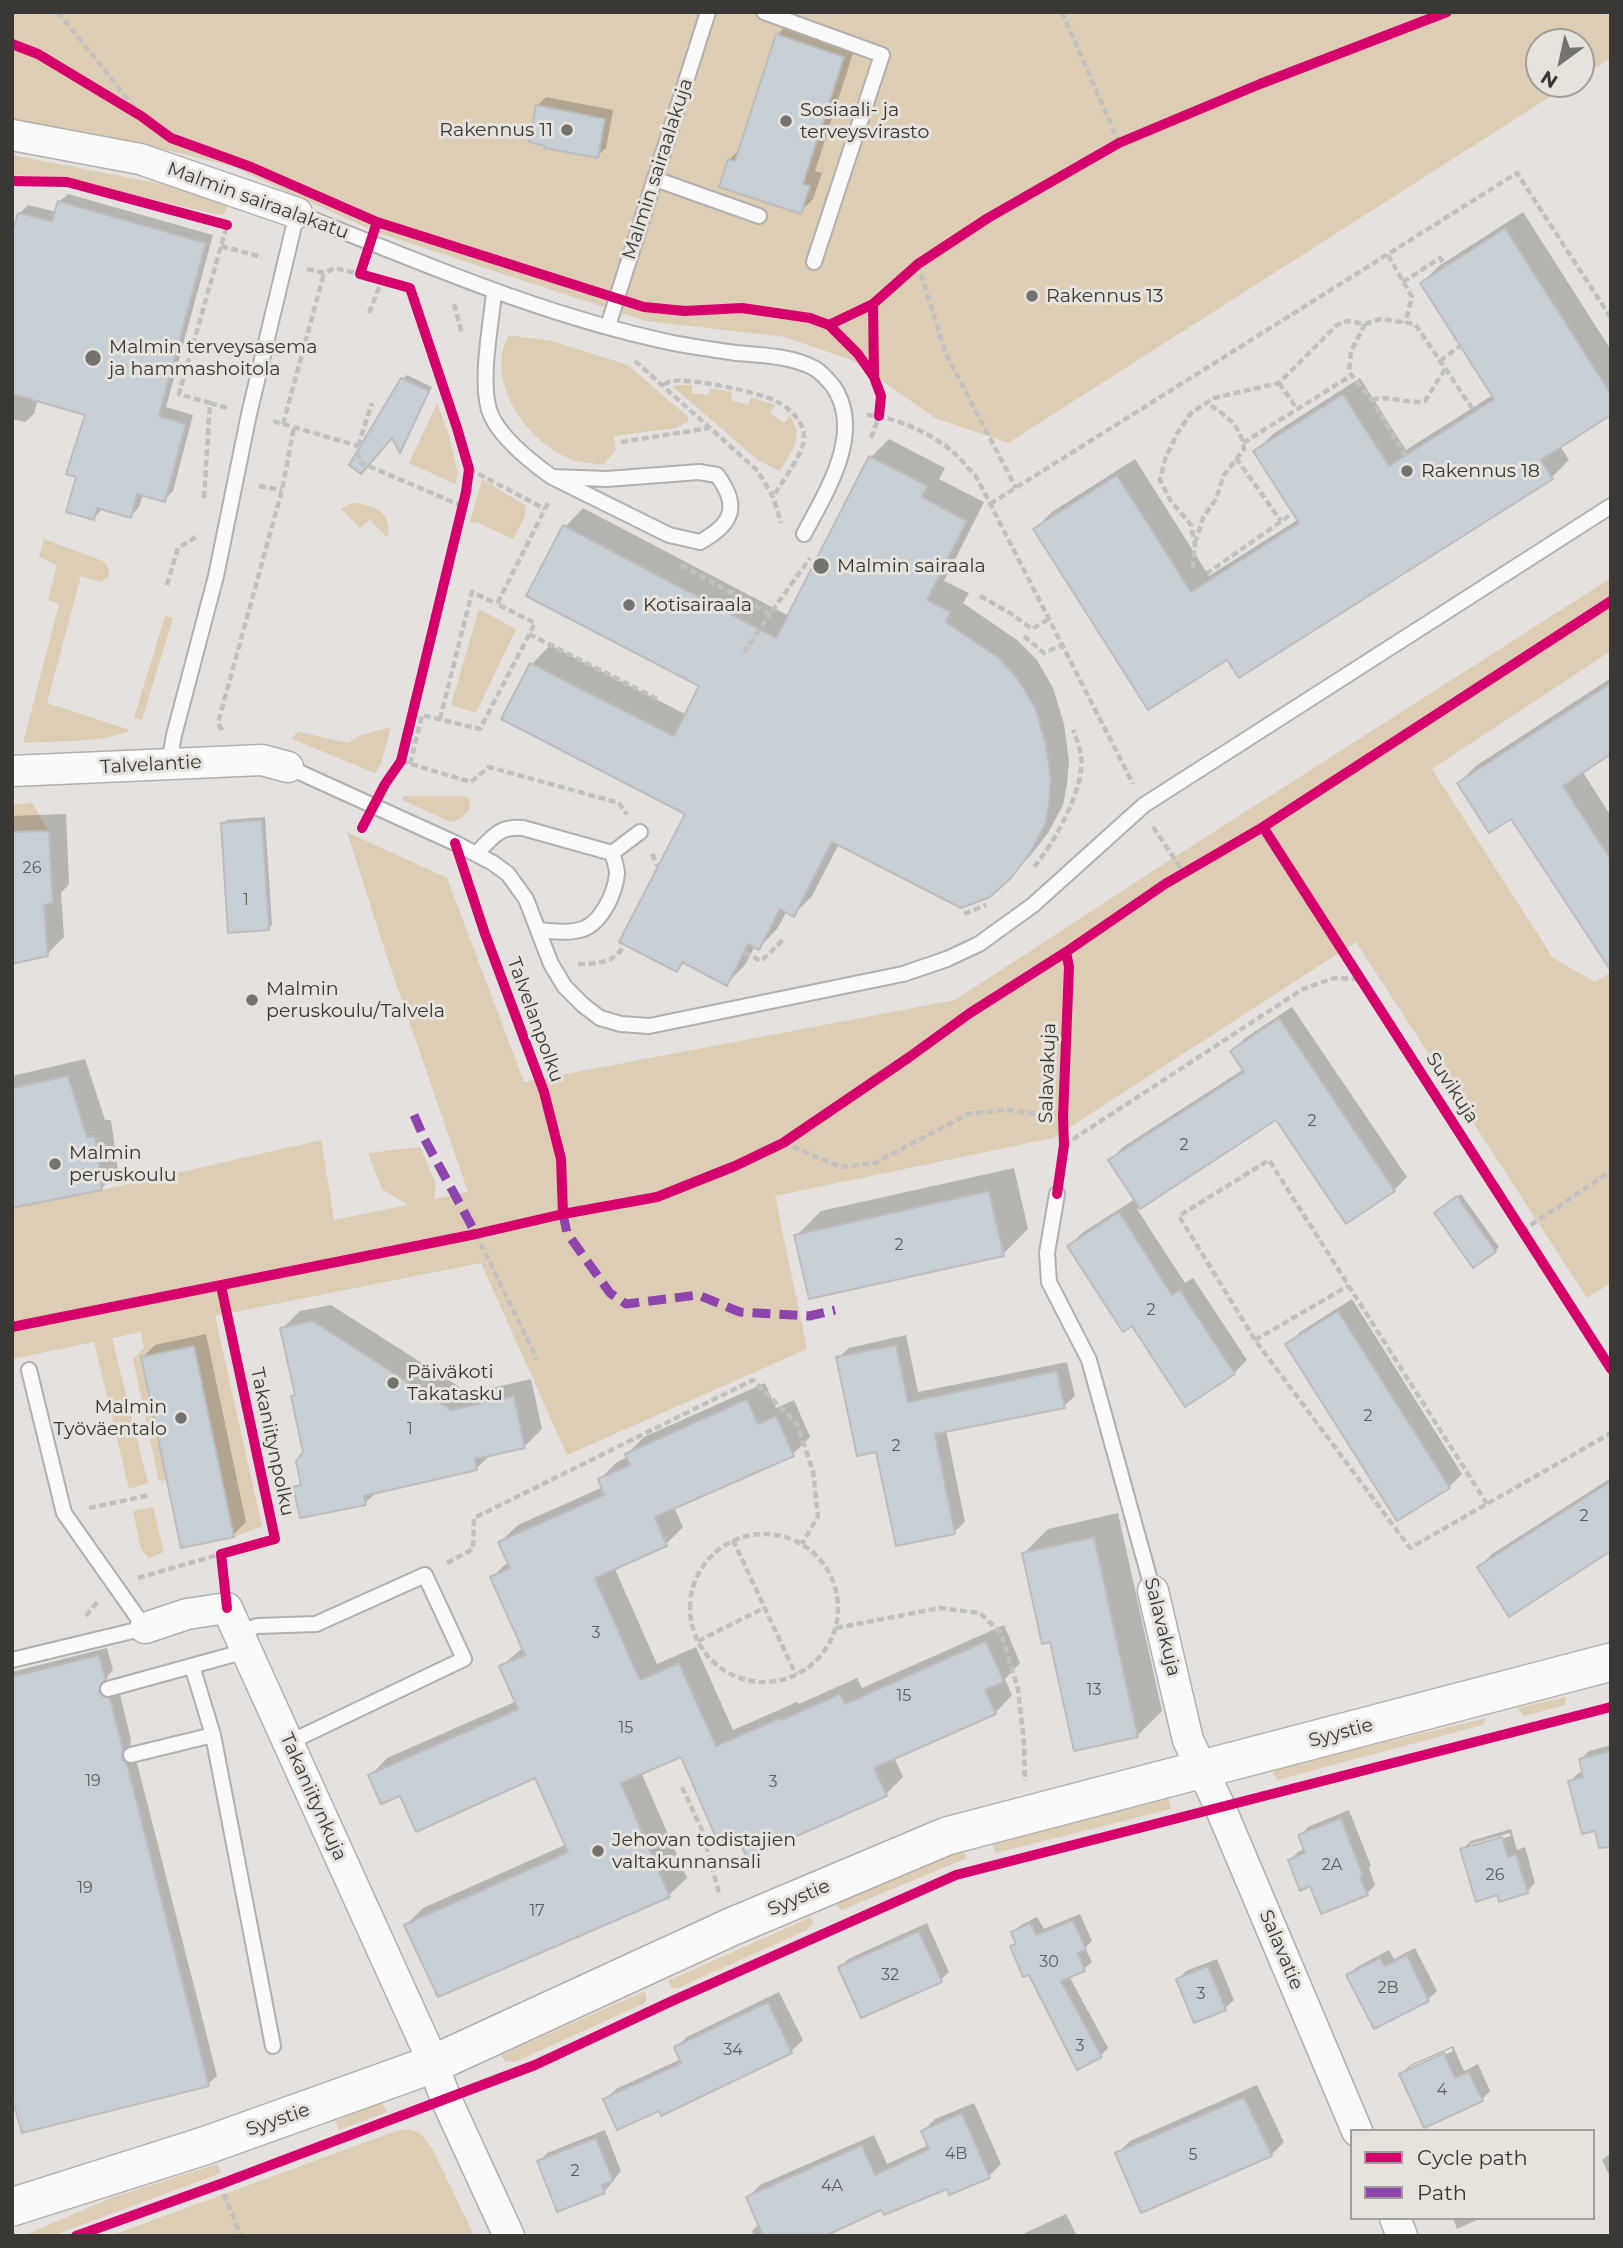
<!DOCTYPE html>
<meta charset="utf-8">
<style>
body{margin:0}
#map{position:relative;width:1623px;height:2248px;overflow:hidden;background:#e4e1de;font-family:Montserrat,sans-serif}
canvas{display:block}
.frame{position:absolute;inset:0;border:14px solid #393835;pointer-events:none}
.legend{position:absolute;left:1350px;top:2129px;width:245px;height:91px;box-sizing:border-box;background:#e6e2dc;border:2px solid #a19e99;margin:0;padding:9px 12px;list-style:none;font-size:21px;color:#393835}
.legend li{display:flex;align-items:center;gap:14px;height:35px}
.legend b{width:35px;border:2px solid #a19e99}
.north{position:absolute;left:1525px;top:28px;width:70px;height:70px;box-sizing:border-box;background:#e6e2dc;border:2px solid #a19e99;border-radius:50%;rotate:213deg;font-size:19px;font-weight:700;line-height:28px;text-align:center;color:#393835}
.north::after{content:'';display:block;margin:auto;width:24px;height:32px;background:#757370;clip-path:polygon(50% 0,100% 100%,50% 72%,0 100%)}
</style>
<div id="map">
<canvas width="1623" height="2248"></canvas>
<div class="frame"></div>
<ul class="legend">
<li><b style="height:9px;background:#d6006c"></b>Cycle path</li>
<li><b style="height:9px;background:#8e44ad"></b>Path</li>
</ul>
<div class="north">N</div>
</div>
<script>
const context = document.querySelector('canvas').getContext('2d');
context.lineJoin = 'round';
function fillPath(path, color) { context.fillStyle = color; context.fill(path, 'evenodd'); }
function trace(path, color, width, dash) { context.strokeStyle = color; context.lineWidth = width; context.lineCap = dash ? 'butt' : 'round'; context.setLineDash(dash || []); context.stroke(path); }
function write(font, color, halo, rows, align = 'center') {
  context.font = font + ' Montserrat,sans-serif'; context.lineWidth = 6; context.setLineDash([]); context.textBaseline = 'middle'; context.strokeStyle = halo; context.fillStyle = color; for (const [text, x, y, turn = 0] of rows) {
    context.save(); context.translate(x, y); context.rotate((+turn || 0) * Math.PI / 180); context.textAlign = isNaN(turn) ? turn : align; if (halo) context.strokeText(text, 0, 0); context.fillText(text, 0, 0); context.restore();
  }
}
fillPath(new Path2D(`
 M12 12H1611V58L1581 77V42H1539V84H1570L1008 443 935 418 854 361 785 337 646 321 376 232 231 166 137 143 12 121Z
 M12 155 162 184 228 204 224 214 218 215 65 178 12 175Z
 M509 335 552 341 622 363 630 367 688 417V422L675 428 614 436 616 450 604 464C591 464 578 463 566 457 525 439 484 379 509 335Z
 M678 385H692V393L708 395 711 388 732 392 731 400 748 405 751 397 775 405 770 413 784 423 790 416C805 438 791 451 780 471L759 461 672 386Z
 M437 403 448 432 458 473 455 484 409 463Z
 M482 479 525 505V516L513 539 478 523 470 522Z
 M355 503C378 506 391 513 388 538L370 520 360 528 341 509 349 504Z
 M44 539 103 561 108 567 109 577 100 582 81 576 47 703 130 730C107 743 51 741 23 743L59 604 48 600 57 565 39 557Z
 M1611 578V651L1432 769 1553 958 1595 982 1611 972V1283L1587 1298 1356 942 1053 1138 775 1196 807 1349 567 1455 481 1263 215 1316 262 1526 234 1537 194 1346 141 1357 167 1480 159 1481 133 1359 144 1348 141 1332 112 1338 148 1483 129 1489 94 1342 12 1359V1208L102 1190 321 1140 334 1220 408 1205 382 1189 368 1153 420 1147 436 1184 434 1199 468 1192 388 960 347 832 447 878 524 1082 955 1000 1173 858Z
 M479 609 516 629 476 713 451 705Z
 M165 616 173 618 142 720 134 718Z
 M391 727 381 764 375 773 292 739 296 733 300 732 348 743 358 736Z
 M404 796H464L469 799 470 809 460 819 451 822 402 800Z
 M32 803 49 831 12 832V805Z
 M153 1507 164 1552 149 1558 141 1549 133 1511Z
 M1566 1697 1565 1705 1524 1716 1517 1708Z
 M1486 1718 1483 1725 1277 1780 1272 1769Z
 M1168 1798 1171 1809 996 1853 992 1844Z
 M962 1850 967 1858 842 1910 835 1904 937 1858Z
 M811 1917 813 1923 807 1930 678 1988H672L668 1981Z
 M645 1991 647 2000 643 2004 515 2062 505 2061 501 2055Z
 M382 2102 387 2112 339 2130 335 2121Z
 M409 2129 420 2133 432 2148 474 2235 110 2236 396 2131Z
 M217 2164 221 2173 52 2236H23L111 2198Z`), '#decdb5');
fillPath(new Path2D(`
 M790 22 856 44 815 171 822 173 813 199 800 212 729 160 741 148 777 35Z
 M546 97 613 110 606 148 597 156 537 106Z
 M68 194 213 235 166 407 193 415 173 491 164 500 143 494 139 507 131 516 103 508 94 518 78 476 87 413 38 399 34 414 25 422 12 419V239L19 214 28 205 57 212 59 202Z
 M1523 212 1611 350V413L1560 446 1569 460 1552 477 1399 574 1227 658 1035 529 1052 512 1135 459 1209 576 1299 519 1256 451 1273 434 1360 378 1406 450 1493 395 1422 283 1439 266Z
 M407 375 432 387 403 447V379Z
 M889 439 945 468 939 479 984 502 944 581 969 593 963 603 1017 640 1037 660 1053 688 1064 724 1069 761 1067 785 1063 805 1048 833 1030 856 1011 875 839 844 812 896 794 914 787 911 777 929 759 948 755 946 745 965 727 983 685 962 676 970 687 813 503 719 532 664 550 645 687 715 702 686 565 527 583 508 789 616 871 457Z
 M1611 678V752L1582 771 1611 816V942L1512 816 1459 783 1476 766Z
 M66 814 69 884 61 893 64 937 47 954 12 962V816Z
 M265 817 272 925 268 929 223 823 227 820Z
 M1292 1007 1407 1177 1394 1190 1277 1118 1137 1209 1185 1283 1193 1278 1247 1360 1234 1373 1133 1324 1069 1246 1082 1233 1135 1199 1110 1160 1123 1147 1244 1069 1232 1051 1245 1038Z
 M85 1059 105 1120H111L118 1171 101 1189 12 1206V1076Z
 M1014 1168 1028 1229 1003 1254 796 1236 821 1211Z
 M1461 1194 1499 1247 1495 1251 1440 1209Z
 M1352 1299 1462 1474 1449 1487 1287 1345 1300 1332Z
 M331 1305 469 1393 531 1379 542 1429 525 1446 491 1454 476 1469 378 1491 365 1503 295 1488 302 1481 305 1452 293 1396 297 1392 282 1329 300 1311Z
 M206 1334 246 1522 233 1535 143 1357 155 1345Z
 M906 1335 918 1392 1067 1362 1075 1396 1064 1406 946 1430 965 1522 954 1532 878 1450 838 1358 849 1348Z
 M765 1383 776 1408 794 1400 810 1437 793 1454 674 1507 683 1527 666 1544 614 1567 657 1664 696 1647 733 1730 797 1702 799 1704 857 1678 862 1688 1004 1625 1020 1663 1005 1679 1012 1695 995 1713 894 1757 903 1777 886 1794 737 1831 681 1754 641 1772 687 1878 669 1895 439 1995 406 1925 423 1908 567 1844 536 1776 401 1794 370 1776 387 1758 517 1701 501 1667 523 1647 492 1577 509 1561 500 1542 518 1525 603 1487 600 1479 617 1462 628 1457 627 1454 644 1437Z
 M1611 1478V1549L1479 1567 1492 1554Z
 M1118 1513 1162 1711 1137 1736 1051 1640 1024 1553 1048 1529Z
 M107 1648 113 1670 108 1675 106 1682 110 1688 119 1690 131 1740 130 1749 135 1755 217 2076 208 2084 12 2090V1672Z
 M1611 1745V1825L1570 1781 1579 1773 1583 1772 1581 1759 1589 1751Z
 M1349 1810 1371 1866 1369 1868 1375 1885 1367 1894 1311 1884 1290 1860 1298 1852 1305 1849 1300 1836 1308 1827Z
 M1511 1829 1517 1850 1525 1847 1535 1883 1527 1892 1499 1893 1462 1849 1471 1841ZM1510 1833 1511 1836 1470 1848V1844Z
 M1080 1914 1092 1941 1085 1948 1092 1962 1084 1969 1069 1976 1108 2048 1101 2055 1030 1972 1012 1947 1017 1941 1013 1932 1021 1925 1037 1917 1044 1929Z
 M927 1923 949 1972 941 1980 840 1968 848 1959Z
 M1415 1948 1437 1991 1428 1999 1375 2026 1348 1975 1357 1967 1389 1950 1394 1959Z
 M1217 1959 1234 2000 1225 2008 1178 1980 1186 1971Z
 M779 1992 803 2040 791 2051 662 2114 660 2109 605 2100 616 2089 681 2059 676 2048 687 2037Z
 M1453 2046 1464 2071 1478 2064 1490 2091 1482 2100 1401 2074 1410 2065ZM1452 2048 1453 2051 1409 2071V2067Z
 M1257 2085 1284 2142 1271 2155 1117 2154 1130 2141Z
 M974 2103 1001 2164 989 2176 948 2186 882 2208 820 2236H754L752 2231 760 2223 748 2197 760 2185 874 2135 887 2164 929 2145 923 2131 935 2119Z
 M605 2130 621 2171 604 2192 539 2162 547 2153Z
 M1611 2153V2179L1602 2160Z
 M1066 2214 1077 2236H1022L1025 2233Z
 M1453 2218H1481L1457 2229Z`), '#0003');
const building = new Path2D(`
 M776 34 844 57 803 184 810 186 801 214 719 187 728 159 735 161Z
 M536 105 605 119 598 158 544 148 545 146 529 142Z
 M58 201 206 243 159 416 186 424 165 502 137 494 131 518 97 508 94 520 66 512 76 477 66 474 85 415 12 394V233L18 213 52 221Z
 M1505 228 1611 394V415L1541 460 1553 479 1400 576 1239 678 1227 660 1148 710 1033 529 1117 475 1191 592 1299 523 1253 451 1343 394 1389 466 1494 399 1420 283Z
 M401 378 429 391 400 453 392 438 361 474 349 465Z
 M869 456 928 486 922 497 967 521 927 600 951 612 946 622 999 658 1018 679 1035 707 1046 744 1051 780 1049 805 1045 825 1030 853 1012 877 990 897 961 908 832 842 794 917 780 909 759 950 748 944 727 986 682 962 677 972 619 942 685 814 501 719 530 663 674 736 699 686 526 596 563 525 776 638Z
 M1611 683V754L1563 786 1611 860V971L1511 819 1489 833 1457 783Z
 M262 820 269 930 228 933 221 823Z
 M49 831 53 903 44 905 48 956 12 964V832Z
 M1279 1018 1395 1191 1346 1224 1276 1120 1140 1209 1108 1160 1244 1072 1230 1051Z
 M68 1076 87 1137 95 1136 102 1190 12 1208V1088Z
 M989 1191 1004 1256 809 1299 794 1235Z
 M1457 1196 1496 1252 1473 1268 1434 1213Z
 M1119 1212 1172 1295 1180 1290 1235 1374 1185 1407 1132 1326 1123 1332 1067 1246Z
 M1338 1311 1450 1488 1397 1521 1285 1344Z
 M313 1321 451 1410 514 1396 525 1448 475 1459 477 1470 364 1496 366 1505 300 1518 293 1487 301 1485 296 1461 303 1452 291 1396 295 1395 280 1328Z
 M896 1345 908 1402 1057 1371 1065 1408 935 1434 955 1534 896 1546 876 1452 857 1456 836 1357Z
 M194 1346 234 1537 181 1548 141 1357Z
 M747 1399 758 1424 776 1416 794 1456 655 1517 667 1546 595 1578 640 1680 679 1663 716 1746 780 1718 781 1720 840 1694 845 1704 986 1641 1004 1682 985 1690 996 1714 874 1768 887 1796 747 1858 736 1833 718 1842 681 1757 621 1783 670 1897 438 1997 404 1925 568 1852 535 1778 416 1832 400 1796 381 1804 368 1775 518 1709 499 1666 525 1655 490 1577 510 1568 498 1542 604 1495 598 1479 630 1465 625 1454Z
 M1611 1481V1551L1509 1617 1477 1567Z
 M1094 1537 1138 1737 1074 1751 1050 1642 1042 1644 1022 1553Z
 M99 1655 106 1680 101 1683 99 1691 102 1696 110 1698 123 1749 122 1758 127 1764 209 2086 22 2133 12 2097V1677Z
 M1611 1751V1847L1599 1848 1595 1831 1582 1834 1568 1781 1583 1777 1579 1759Z
 M1341 1818 1363 1876 1360 1877 1368 1895 1321 1914 1310 1886 1300 1891 1288 1860 1305 1853 1298 1835Z
 M1502 1837 1508 1857 1516 1854 1528 1893 1499 1902 1497 1895 1476 1902 1460 1849Z
 M1073 1920 1086 1950 1078 1953 1085 1971 1061 1981 1102 2057 1077 2070 1029 1975 1023 1977 1010 1946 1016 1944 1011 1932 1030 1923 1036 1935Z
 M919 1931 942 1982 861 2018 838 1967Z
 M1407 1955 1429 2001 1374 2029 1346 1975 1380 1958 1385 1966Z
 M1208 1966 1226 2010 1194 2023 1176 1979Z
 M768 2002 792 2053 661 2116 659 2111 617 2130 603 2099 681 2063 674 2047Z
 M1444 2053 1455 2078 1469 2072 1483 2101 1424 2128 1399 2074Z
 M1244 2097 1272 2156 1141 2213 1115 2153Z
 M962 2113 990 2178 949 2195 947 2189 884 2215 881 2210 825 2236H763L746 2197 862 2145 875 2175 929 2149 921 2131Z
 M596 2138 613 2181 602 2185 605 2193 557 2212 537 2161Z`);
fillPath(building, '#c6cfd6');
trace(building, '#bcbcbb', 2);
const service = new Path2D(`
 M764 12 882 55 814 262
 M655 179 759 216
 M494 292C491 326 480 378 489 410 497 435 531 462 552 477L669 535 700 542C733 524 740 506 717 475L699 472 607 479 552 477
 M608 326 708 12
 M169 763 174 735 216 576 249 414 297 213C420 262 543 316 673 343 694 347 715 350 736 353 761 355 791 356 814 368 820 371 828 380 833 386 865 432 826 492 804 534
 M288 767 455 843 493 863 508 874 526 899 551 964 565 987 583 1005 600 1018 621 1024 649 1026 903 974 947 959 979 944 1033 905 1144 805 1611 506
 M476 854C493 837 498 826 523 828L612 853
 M538 930C553 931 568 934 583 929 602 922 615 893 617 874 617 867 614 859 612 853L640 832
 M1057 1194 1047 1253 1049 1282 1089 1360 1153 1591
 M239 1633 257 1626 316 1624 425 1575 464 1659 288 1743
 M12 1660 145 1628 64 1513 29 1370
 M192 1666 213 1735 273 2046
 M108 1689 246 1651
 M131 1755 213 1735`);
const minor = new Path2D(`
 M12 135 140 159 297 213
 M12 771 262 760 288 767
 M1153 1591 1188 1740 1220 1807 1357 2131
 M145 1628 187 1614 227 1608 425 2044 446 2099 509 2236
 M1395 2218 1402 2236`);
const tertiary = new Path2D(`
 M12 2207 204 2146 433 2064 731 1927 947 1836 1611 1662`);
trace(service, '#b2b0ae', 18);
trace(minor, '#b2b0ae', 33);
trace(tertiary, '#b2b0ae', 40);
trace(new Path2D(`
 M58 12 141 116
 M1062 12 1119 143
 M221 246 262 257
 M1388 255 1412 297 1405 323
 M918 264 945 352 1016 488
 M307 269 324 273 335 268 360 274
 M1403 282 1440 258 1446 266
 M454 304 462 334
 M369 313 382 280
 M1365 324 1351 351 1349 372 1372 400 1405 455
 M635 361 758 471 773 497 781 523
 M1440 361 1460 346
 M1279 383 1297 409
 M664 385C666 383 670 381 673 381 692 378 756 392 774 400 787 406 803 420 804 435 806 451 781 483 773 497
 M1372 400C1389 394 1407 405 1425 401L1445 369
 M210 403 228 408
 M867 415C893 416 933 434 953 452 961 459 968 468 976 476L1133 784
 M273 421 358 446 359 462 462 506
 M283 424 324 273
 M871 438 879 416
 M621 442 710 428
 M1243 443 1352 375
 M358 446 372 403
 M1236 458 1281 521
 M469 469 545 509
 M259 486 282 490
 M204 498 210 403 179 394 227 225
 M990 504 1517 173 1611 318
 M1195 543 1203 518 1216 499 1224 475 1244 449C1240 422 1225 417 1207 402
 M681 565 770 614 810 558
 M1193 568 1195 544 1191 525 1170 500 1160 480 1165 459 1178 432 1191 413 1214 398 1279 383 1337 325 1347 321 1365 324 1381 319 1415 324 1474 411
 M1206 574 1293 513
 M167 585 178 548 193 539 198 534
 M980 596 1010 613 1032 629 1049 619
 M529 634 657 699
 M1024 636 1044 653 1062 645
 M744 653 770 614
 M440 719 472 592 497 604
 M222 730 218 723 282 490 294 427
 M401 761 471 782 489 767 619 803 627 814
 M410 764 422 715 480 729 535 623 497 604 548 503
 M1153 827 1184 873
 M652 854 658 866
 M1034 867C1053 845 1086 787 1081 756 1080 748 1076 738 1073 730
 M964 914 986 905
 M744 952 761 961 783 940
 M578 964C597 964 615 963 624 945
 M783 1143 841 1167 875 1163 968 1114 1007 1110 1063 1117
 M1064 1145 1303 989 1334 978 1360 979
 M1522 1231 1611 1171
 M476 1234 537 1359
 M1255 1340 1348 1286
 M1487 1504 1269 1160 1179 1216 1255 1340 1410 1548 1611 1433
 M89 1508 150 1495
 M690 1608a74 74 0 1 1 148 0a74 74 0 1 1-148 0Z
 M733 1540 796 1675
 M447 1563 473 1549 474 1518 753 1380 797 1424 813 1471 818 1516 802 1544
 M138 1578 221 1554
 M86 1616 98 1601
 M836 1628 940 1608 980 1613 1001 1633 1018 1689 1024 1742 1025 1781
 M698 1641 764 1608
 M682 1787 702 1830 719 1893
 M220 2184 241 2236`), '#c2c1bf', 4.5, [7, 3.5]);
trace(service, '#fbfafa', 14);
trace(minor, '#fbfafa', 30);
trace(tertiary, '#fbfafa', 37);
trace(new Path2D(`
 M414 1115 424 1138 476 1234
 M563 1214 567 1233 610 1293 626 1304 698 1295 740 1312 809 1316 835 1310`), '#8e44ad', 9, [18, 9]);
trace(new Path2D(`
 M12 44 38 54 141 116 171 138 251 167 377 222 644 307 685 311 742 308 810 318 829 325 858 354 874 377
 M12 181 67 182 227 225
 M873 304 874 377 881 396 879 416
 M829 325 873 304 918 264 988 218 1119 143 1260 84 1447 12
 M1263 827 1611 1369
 M362 828 385 784 401 761 466 492 469 469 457 428 410 288 360 274 377 222
 M455 843 485 934 544 1092 561 1159 563 1214
 M1057 1194 1064 1145 1063 1117 1069 967 1066 952
 M221 1286 275 1539 221 1554 227 1608
 M12 1327 476 1234 563 1214 657 1197 735 1166 783 1143 908 1058 970 1013 1066 952 1165 884 1263 827 1611 601
 M76 2236 226 2182 535 2065 672 2001 956 1875 1611 1707`), '#d6006c', 10);
for (const [x, y, r, color] of [
 [786,121,7,"#757370"],
 [567,130,7,"#757370"],
 [1032,296,7,"#757370"],
 [93,358,9,"#757370"],
 [1407,471,7,"#757370"],
 [821,566,9,"#757370"],
 [629,605,7,"#757370"],
 [252,1000,7,"#757370"],
 [55,1164,7,"#757370"],
 [393,1383,7,"#757370"],
 [181,1418,7,"#757370"],
 [598,1851,7,"#757370"]
]) { const dot = new Path2D(); dot.arc(x, y, r, 0, 2 * Math.PI); context.fillStyle = color; context.fill(dot); trace(dot, '#e6e2dc', 2.5); }
write('16px', '#5c5e5d', null, [
 ["26",32,868],
 ["1",246,900],
 ["2",1312,1121],
 ["2",1184,1145],
 ["2",899,1245],
 ["2",1151,1310],
 ["2",1368,1416],
 ["1",410,1429],
 ["2",896,1446],
 ["2",1584,1516],
 ["3",596,1633],
 ["13",1094,1690],
 ["15",904,1696],
 ["15",626,1728],
 ["19",93,1781],
 ["3",773,1782],
 ["2A",1332,1865],
 ["26",1495,1875],
 ["19",85,1888],
 ["17",537,1911],
 ["30",1049,1962],
 ["32",890,1975],
 ["2B",1388,1988],
 ["3",1201,1994],
 ["3",1080,2046],
 ["34",733,2050],
 ["4",1442,2090],
 ["4B",956,2154],
 ["5",1193,2155],
 ["2",575,2171],
 ["4A",832,2186]
]);
write('19px', '#393835', '#e6e2dc', [
 ["Sosiaali- ja",800,110],
 ["terveysvirasto",800,132],
 ["Rakennus 11",553,130,"right"],
 ["Rakennus 13",1046,296],
 ["Malmin terveysasema",109,347],
 ["ja hammashoitola",109,369],
 ["Rakennus 18",1421,471],
 ["Malmin sairaala",837,566],
 ["Kotisairaala",643,605],
 ["Malmin",266,989],
 ["peruskoulu/Talvela",266,1011],
 ["Malmin",69,1153],
 ["peruskoulu",69,1175],
 ["Päiväkoti",407,1372],
 ["Takatasku",407,1394],
 ["Malmin",167,1407,"right"],
 ["Työväentalo",167,1429,"right"],
 ["Jehovan todistajien",612,1840],
 ["valtakunnansali",612,1862]
], 'left');
write('19px', '#393835', '#e6e2dc', [
 ["Malmin sairaalakuja",658,169,-72],
 ["Malmin sairaalakatu",258,201,20],
 ["Talvelantie",151,765,-3],
 ["Talvelanpolku",535,1020,70],
 ["Salavakuja",1048,1073,-88],
 ["Suvikuja",1452,1088,57],
 ["Takaniitynpolku",272,1442,78],
 ["Salavakuja",1162,1627,76],
 ["Syystie",1341,1733,-15],
 ["Takaniitynkuja",313,1797,66],
 ["Syystie",799,1898,-23],
 ["Salavatie",1281,1950,67],
 ["Syystie",278,2120,-19]
]);
</script>
